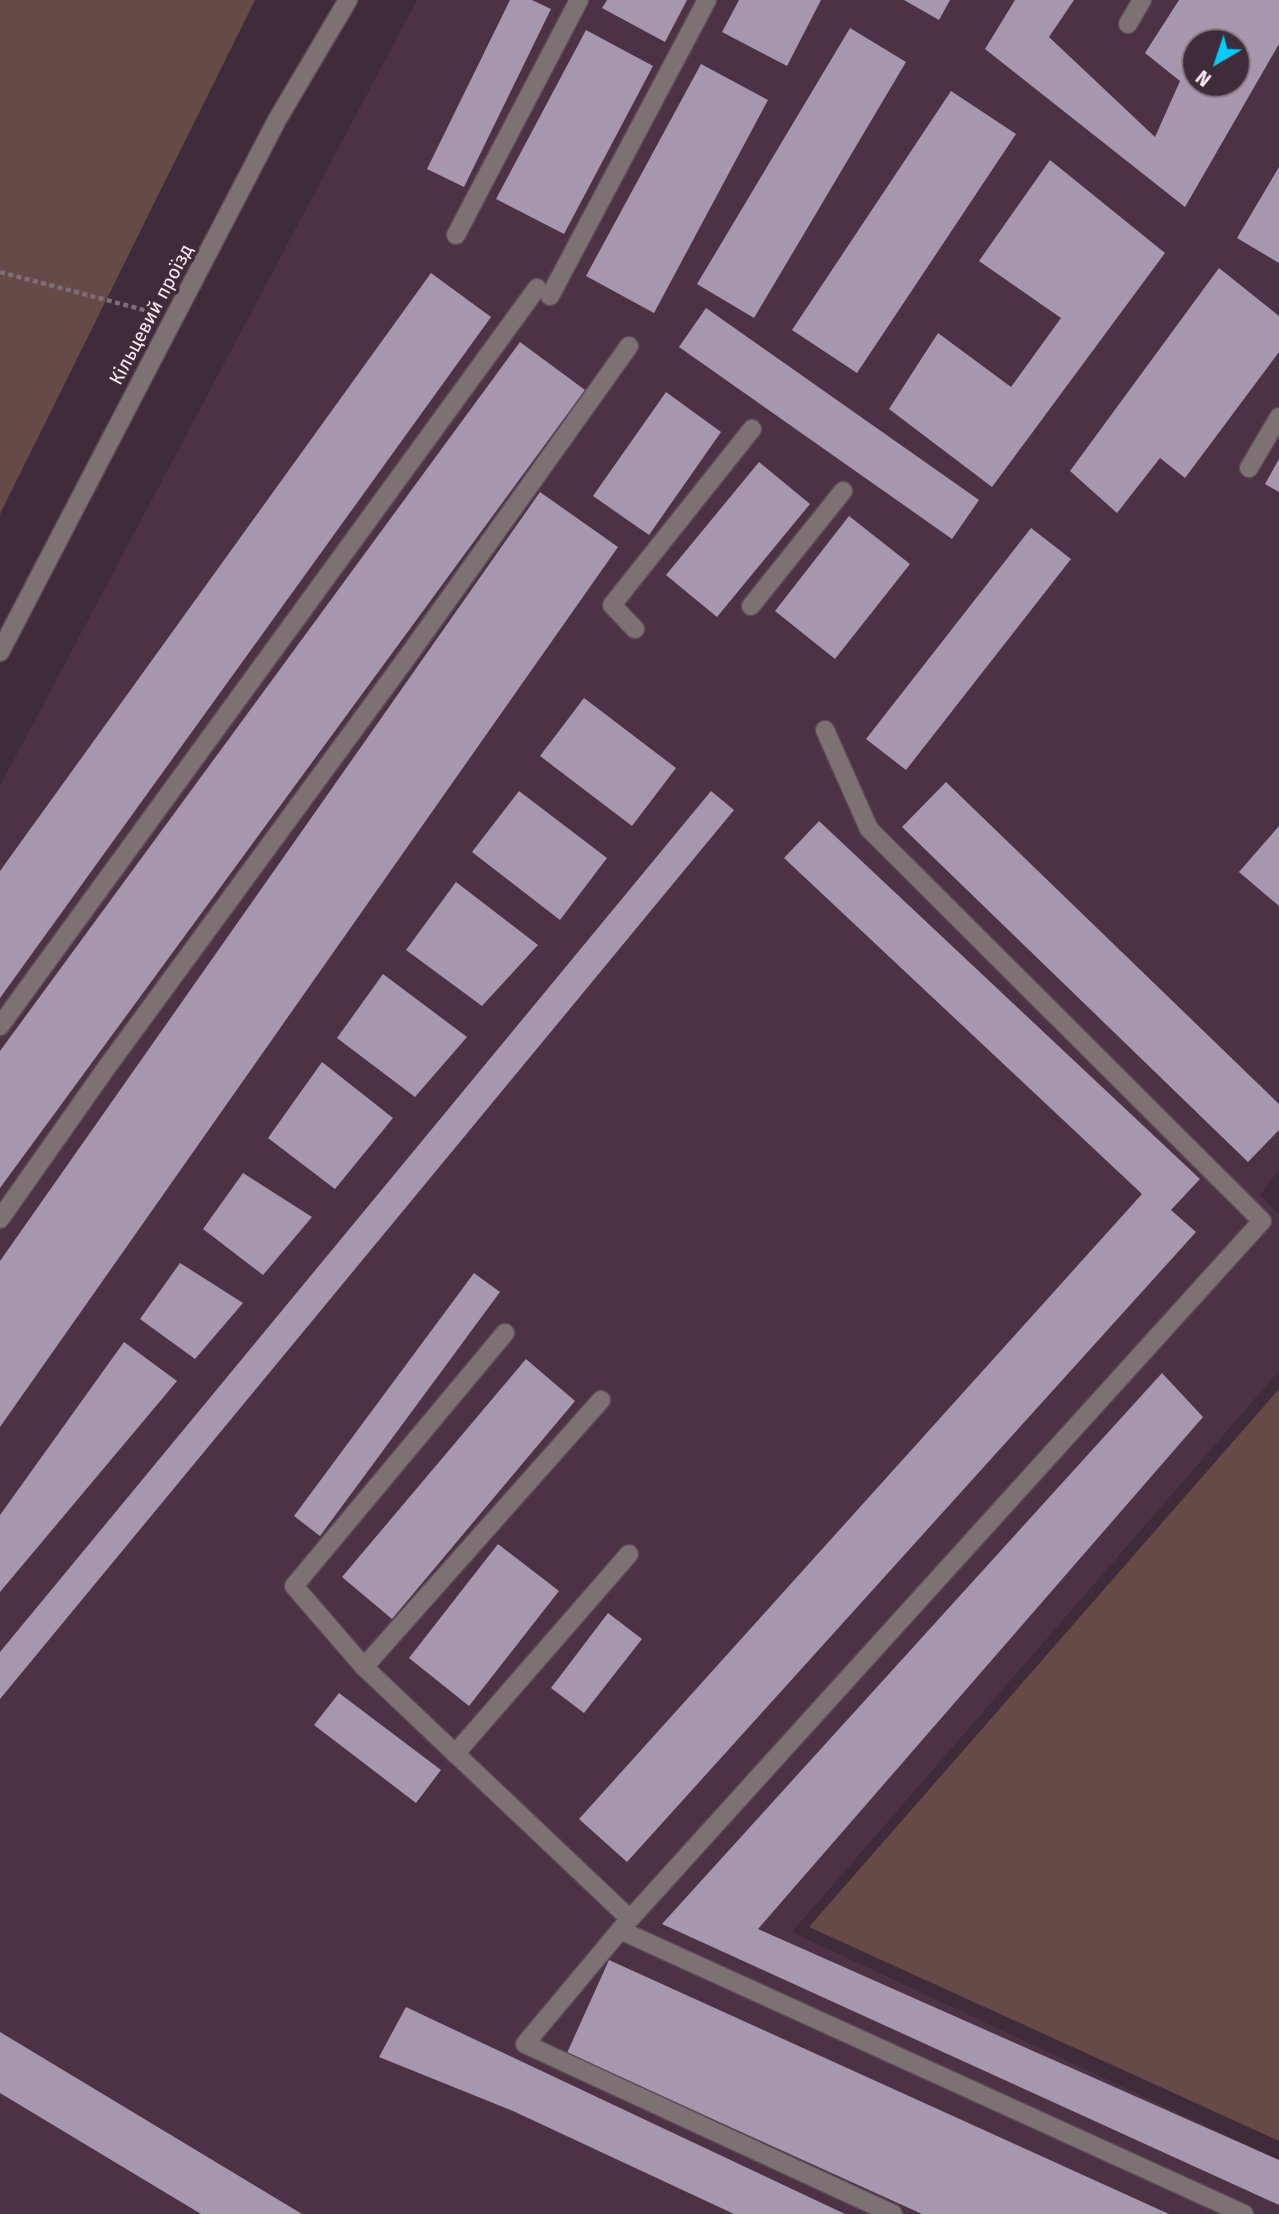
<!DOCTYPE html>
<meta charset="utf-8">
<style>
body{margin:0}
#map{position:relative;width:1279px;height:2214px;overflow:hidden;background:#3f2b39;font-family:"Fira Sans",sans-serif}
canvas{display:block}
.north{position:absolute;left:1181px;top:28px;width:70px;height:70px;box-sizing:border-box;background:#3f2b39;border:2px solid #897884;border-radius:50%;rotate:219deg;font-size:19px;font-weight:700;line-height:28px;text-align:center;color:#f9ebf4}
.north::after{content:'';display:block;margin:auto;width:24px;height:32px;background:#05cbf9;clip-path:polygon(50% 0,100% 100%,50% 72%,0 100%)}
</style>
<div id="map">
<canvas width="1279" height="2214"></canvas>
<div class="north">N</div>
</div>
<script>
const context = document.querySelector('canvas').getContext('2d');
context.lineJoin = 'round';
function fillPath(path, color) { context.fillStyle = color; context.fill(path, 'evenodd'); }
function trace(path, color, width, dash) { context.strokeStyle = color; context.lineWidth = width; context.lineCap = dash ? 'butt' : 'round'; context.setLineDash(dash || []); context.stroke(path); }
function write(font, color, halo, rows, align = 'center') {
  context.font = font + ' "Fira Sans",sans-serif'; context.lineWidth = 7; context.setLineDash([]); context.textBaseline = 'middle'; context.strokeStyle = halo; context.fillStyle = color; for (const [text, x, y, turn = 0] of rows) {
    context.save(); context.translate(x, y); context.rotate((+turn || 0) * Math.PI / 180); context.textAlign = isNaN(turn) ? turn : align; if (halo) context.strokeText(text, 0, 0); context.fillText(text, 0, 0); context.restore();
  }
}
fillPath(new Path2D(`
 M417 0H1279V1170L1260 1195 1279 1214V1371L792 1932 1279 2160V2214H0V786ZM1195 42H1237V84H1195Z`), '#4c3244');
fillPath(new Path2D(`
 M0 0H255L0 514Z
 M1279 1389V2141L809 1927Z`), '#664a47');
fillPath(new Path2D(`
 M510 0H532L551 9 464 187 427 169Z
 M607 0H687L665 42 602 8Z
 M739 0H821L787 66 722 32Z
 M904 0H950L939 20Z
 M1015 0H1074L1049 37 1155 137 1180 81 1145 53 1179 0H1279V44L1185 207 985 49ZM1195 42H1237V84H1195Z
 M850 28 906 62 754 318 697 284Z
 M586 30 653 66 564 234 496 199Z
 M701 64 768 100 654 313 586 276Z
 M951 91 1016 134 857 373 792 330Z
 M1050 160 1165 253 992 487 889 409 938 333 1011 387 1061 318 979 261Z
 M1279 167V263L1237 238Z
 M1219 268 1279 316V352L1185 478 1160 458 1117 513 1070 471Z
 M431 273 491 317 0 998V871Z
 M706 308 979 500 952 539 679 347Z
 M520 342 585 390 0 1188V1051Z
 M666 392 721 432 649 535 593 496Z
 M1279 459V492L1265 484Z
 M759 462 810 504 717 617 666 575Z
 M540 492 618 547 0 1427V1261Z
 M849 516 910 564 835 659 775 611Z
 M1031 528 1071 559 906 770 866 739Z
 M584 698 676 768 632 826 540 756Z
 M946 782 1279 1104V1130L1248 1162 902 827Z
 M519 791 607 858 560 920 472 852Z
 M711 791 734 810 0 1699V1652Z
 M819 821 1200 1179 1171 1210 1196 1232 627 1862 579 1819 1142 1194 784 858Z
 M1279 826V906L1239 872Z
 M456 882 538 945 482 1006 406 950Z
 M383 974 467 1037 415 1097 337 1038Z
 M322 1062 393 1118 335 1189 268 1138Z
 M243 1173 312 1217 263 1275 203 1229Z
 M180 1263 243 1303 195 1359 140 1319Z
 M474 1273 500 1292 320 1536 294 1516Z
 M124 1342 177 1381 0 1592V1515Z
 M526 1359 575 1401 392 1619 342 1577Z
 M1162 1373 1203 1417 758 1929 1279 2160V2205L662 1924Z
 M498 1544 559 1591 469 1706 409 1658Z
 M608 1613 642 1639 584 1713 551 1688Z
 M339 1693 441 1770 416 1803 314 1725Z
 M609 1960 1169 2214H922L567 2053Z
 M406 2007 845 2214H734L513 2111 379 2057Z
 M0 2032 302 2214H201L0 2093Z`), '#a797ae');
const minor = new Path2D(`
 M1128 24 1142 0
 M456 235 579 0
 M550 296 707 0
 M1249 468 1279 417
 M751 606 843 491
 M635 629 612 605 752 429
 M0 652 277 120 348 0
 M0 1026 537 288
 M0 1219 107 1067 408 656 629 346
 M601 1400 364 1667 630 1919 1262 1221 869 829 825 730
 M364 1667 294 1586 505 1333
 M455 1754 629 1554
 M627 1922 525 2044 893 2214
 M620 1930 1244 2214`);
trace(minor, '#5d4a57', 21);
trace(new Path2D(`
 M0 272 148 311`), '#7e6c78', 4.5, [5, 3.5]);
trace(minor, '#7e7174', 18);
write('19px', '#f9ebf4', '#3f2b39', [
 ["Кільцевий проїзд",152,315,-62]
]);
</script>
